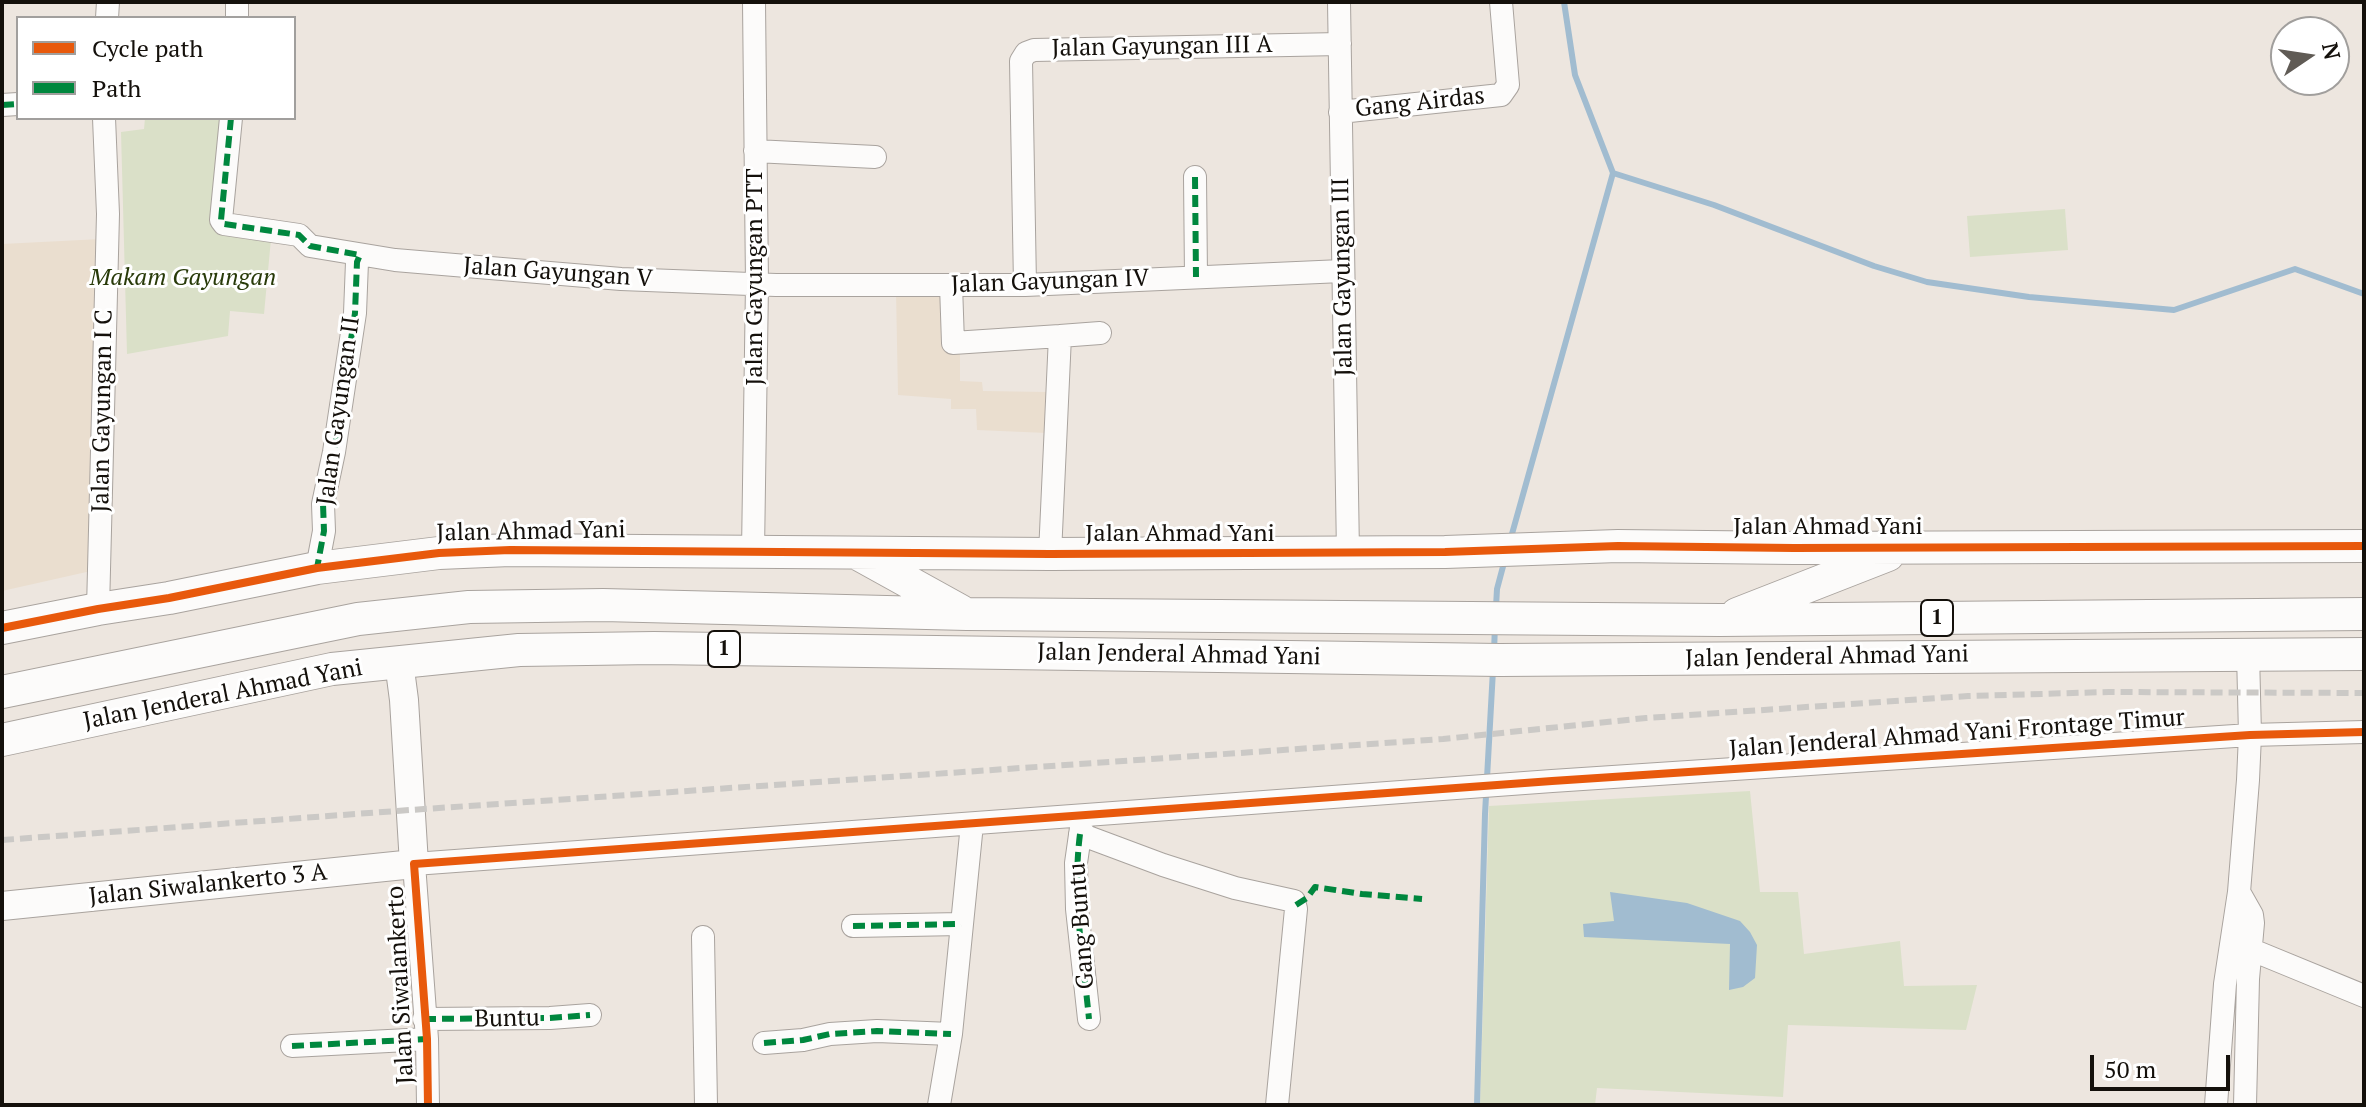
<!DOCTYPE html>
<style>
body{margin:0}
#map{position:relative;width:2366px;height:1107px;overflow:hidden;background:#ede6df;font-family:"PT Serif",serif}
canvas{display:block}
.frame{position:absolute;inset:0;border:4px solid #14100b;pointer-events:none}
.legend{position:absolute;left:16px;top:16px;width:280px;height:104px;box-sizing:border-box;background:#fff;border:2px solid #a19f9d;margin:0;padding:10px 14px;list-style:none;font-size:24px;color:#14100b}
.legend li{display:flex;align-items:center;gap:16px;height:40px}
.legend b{width:40px;border:2px solid #a19f9d}
.north{position:absolute;left:2270px;top:16px;width:80px;height:80px;box-sizing:border-box;background:#fff;border:2px solid #a19f9d;border-radius:50%;rotate:77deg;font-size:22px;font-weight:700;line-height:32px;text-align:center;color:#14100b}
.north::after{content:'';display:block;margin:auto;width:28px;height:36px;background:#605b55;clip-path:polygon(50% 0,100% 100%,50% 72%,0 100%)}
.scale{position:absolute;left:2090px;top:1055px;width:140px;height:36px;box-sizing:border-box;border:4px solid #14100b;border-top:0;padding-left:10px;font-size:24px;line-height:28px;white-space:nowrap;color:#14100b;-webkit-text-stroke:6px #fff;paint-order:stroke}
</style>
<div id="map">
<canvas width="2366" height="1107"></canvas>
<div class="frame"></div>
<ul class="legend">
<li><b style="height:10px;background:#e8590c"></b>Cycle path</li>
<li><b style="height:10px;background:#00873e"></b>Path</li>
</ul>
<div class="north">N</div>
<div class="scale">50 m</div>
</div>
<script>
const context = document.querySelector('canvas').getContext('2d');
context.lineJoin = 'round';
function fillPath(path, color) { context.fillStyle = color; context.fill(path, 'evenodd'); }
function trace(path, color, width, dash) { context.strokeStyle = color; context.lineWidth = width; context.lineCap = dash ? 'butt' : 'round'; context.setLineDash(dash || []); context.stroke(path); }
function write(font, color, halo, rows, align = 'center') {
  context.font = font + ' "PT Serif",serif'; context.lineWidth = 6; context.setLineDash([]); context.textBaseline = 'middle'; context.strokeStyle = halo; context.fillStyle = color; for (const [text, x, y, turn = 0] of rows) {
    context.save(); context.translate(x, y); context.rotate((+turn || 0) * Math.PI / 180); context.textAlign = isNaN(turn) ? turn : align; if (halo) context.strokeText(text, 0, 0); context.fillText(text, 0, 0); context.restore();
  }
}
fillPath(new Path2D(`
 M101 239 91 571 2 591V244Z
 M949 290 960 349V381L982 382 983 391 1047 392V433L977 430 976 409H951V399L898 395 896 291Z`), '#eadecf');
fillPath(new Path2D(`
 M145 118H226L216 230 271 239 264 314 230 311 228 336 127 354 121 132 144 129Z
 M2065 209 2068 250 1970 257 1967 216Z
 M1750 791 1760 892H1798L1804 954 1900 941 1904 986 1977 985 1966 1030 1788 1025 1783 1097 1597 1088 1595 1105H1480L1489 806Z`), '#dae0c8');
fillPath(new Path2D(`
 M1610 892 1687 903 1740 921 1750 932 1757 945 1755 978 1743 987 1729 990 1730 944 1584 937 1583 924 1614 921Z`), '#a1bcd0');
trace(new Path2D(`
 M1613 173 1714 205 1874 266 1927 282 2029 297 2174 310 2295 269 2364 294
 M1510 541 1613 173 1575 75 1564 2
 M1496 607 1497 589 1505 559
 M1494 651 1495 626
 M1477 1105 1485 814 1493 670`), '#a1bcd0', 6);
const minor = new Path2D(`
 M1339 2 1348 553
 M107 18 108 2
 M237 18V2
 M2 105 18 104
 M1340 112 1501 95 1508 85 1501 2
 M231 118 221 220 224 224 299 235 310 246 395 260 621 279 776 285H1025L1342 271
 M755 151 875 157
 M1195 177 1196 277
 M951 285 953 343 1060 336
 M1025 285 1021 61 1026 53 1034 50 1340 44
 M753 551 757 284 754 2
 M1050 554 1060 336 1100 333
 M317 568 324 531 323 504 334 452 355 313 357 262 360 255
 M98 609 108 214 104 118
 M1082 821 1076 863 1077 909 1089 1019
 M1080 834 1163 865 1235 888 1294 901 1296 909 1277 1105
 M2239 892 2252 915 2253 923 2248 979 2245 1105
 M853 926 961 924
 M703 937 706 1105
 M2252 950 2364 996
 M424 1019 550 1018 590 1015
 M764 1043 803 1040 830 1034 877 1031 951 1034
 M292 1046 427 1039
 M428 1105 427 1039 414 864 1552 781 2250 735 2364 732
 M939 1105 951 1034 972 824
 M2216 1105 2225 984 2239 892 2248 780 2250 735 2248 653`);
const major = new Path2D(`
 M2 906 414 864 404 700 399 662`);
const highway = new Path2D(`
 M858 554 961 611
 M1737 614 1888 555
 M2 628 98 609 169 598 317 568 439 553 510 550 1050 554 1445 552 1618 546 1794 548 2364 546
 M2 692 358 619 469 607 603 605 967 614 1720 620 2364 614
 M2 740 332 669 519 650 654 648 1500 660 2364 654`);
trace(minor, '#a9a39e', 24);
trace(major, '#a9a39e', 30);
trace(highway, '#a9a39e', 34);
trace(minor, '#fcfbfa', 22);
trace(major, '#fcfbfa', 28);
trace(highway, '#fcfbfa', 32);
trace(new Path2D(`
 M2 840 410 810 1443 739 1646 718 1968 696 2109 692 2364 693`), '#cbc9c6', 6, [12, 6]);
trace(new Path2D(`
 M2 105 18 104
 M231 118 221 220 224 224 299 235 310 246 360 255 357 262 355 313 334 452 323 504 324 531 317 568
 M1195 177 1196 277
 M1080 834C1072 896 1083 957 1089 1019
 M1296 905 1307 898 1315 887 1362 894 1422 899
 M853 926 961 924
 M424 1019 550 1018 590 1015
 M764 1043 803 1040 830 1034 877 1031 951 1034
 M292 1046 427 1039`), '#00873e', 6, [12, 6]);
trace(new Path2D(`
 M2 628 98 609 169 598 317 568 439 553 510 550 1050 554 1445 552 1618 546 1794 548 2364 546
 M428 1105 427 1039 414 864 1552 781 2250 735 2364 732`), '#e8590c', 8);
for (const [x, y, w] of [
 [1937,618,32],
 [724,649,32]
]) { const box = new Path2D(); box.roundRect(x - w / 2, y - 18, w, 36, 6); context.fillStyle = '#fff'; context.fill(box); trace(box, '#14100b', 2); }
write('bold 22px', '#14100b', null, [
 ["1",1937,618],
 ["1",724,649]
]);
write('24px', '#14100b', '#fff', [
 ["Jalan Gayungan III A",1162,47,-1],
 ["Gang Airdas",1420,103,-6],
 ["Jalan Gayungan V",558,273,4],
 ["Jalan Gayungan PTT",755,277,-90],
 ["Jalan Gayungan III",1343,277,-91],
 ["Jalan Gayungan IV",1050,282,-2],
 ["Jalan Gayungan I C",103,411,-89],
 ["Jalan Gayungan II",339,411,-82],
 ["Jalan Ahmad Yani",1828,527],
 ["Jalan Ahmad Yani",531,532,-1],
 ["Jalan Ahmad Yani",1180,534],
 ["Jalan Jenderal Ahmad Yani",1179,655,1],
 ["Jalan Jenderal Ahmad Yani",1827,657,-1],
 ["Jalan Jenderal Ahmad Yani",223,695,-11],
 ["Jalan Jenderal Ahmad Yani Frontage Timur",1957,734,-4],
 ["Jalan Siwalankerto 3 A",208,885,-6],
 ["Gang Buntu",1082,926,-94],
 ["Jalan Siwalankerto",401,985,-93],
 ["Buntu",507,1019,-1]
]);
write('italic 24px', '#283a09', '#fff', [
 ["Makam Gayungan",183,278]
]);
</script>
